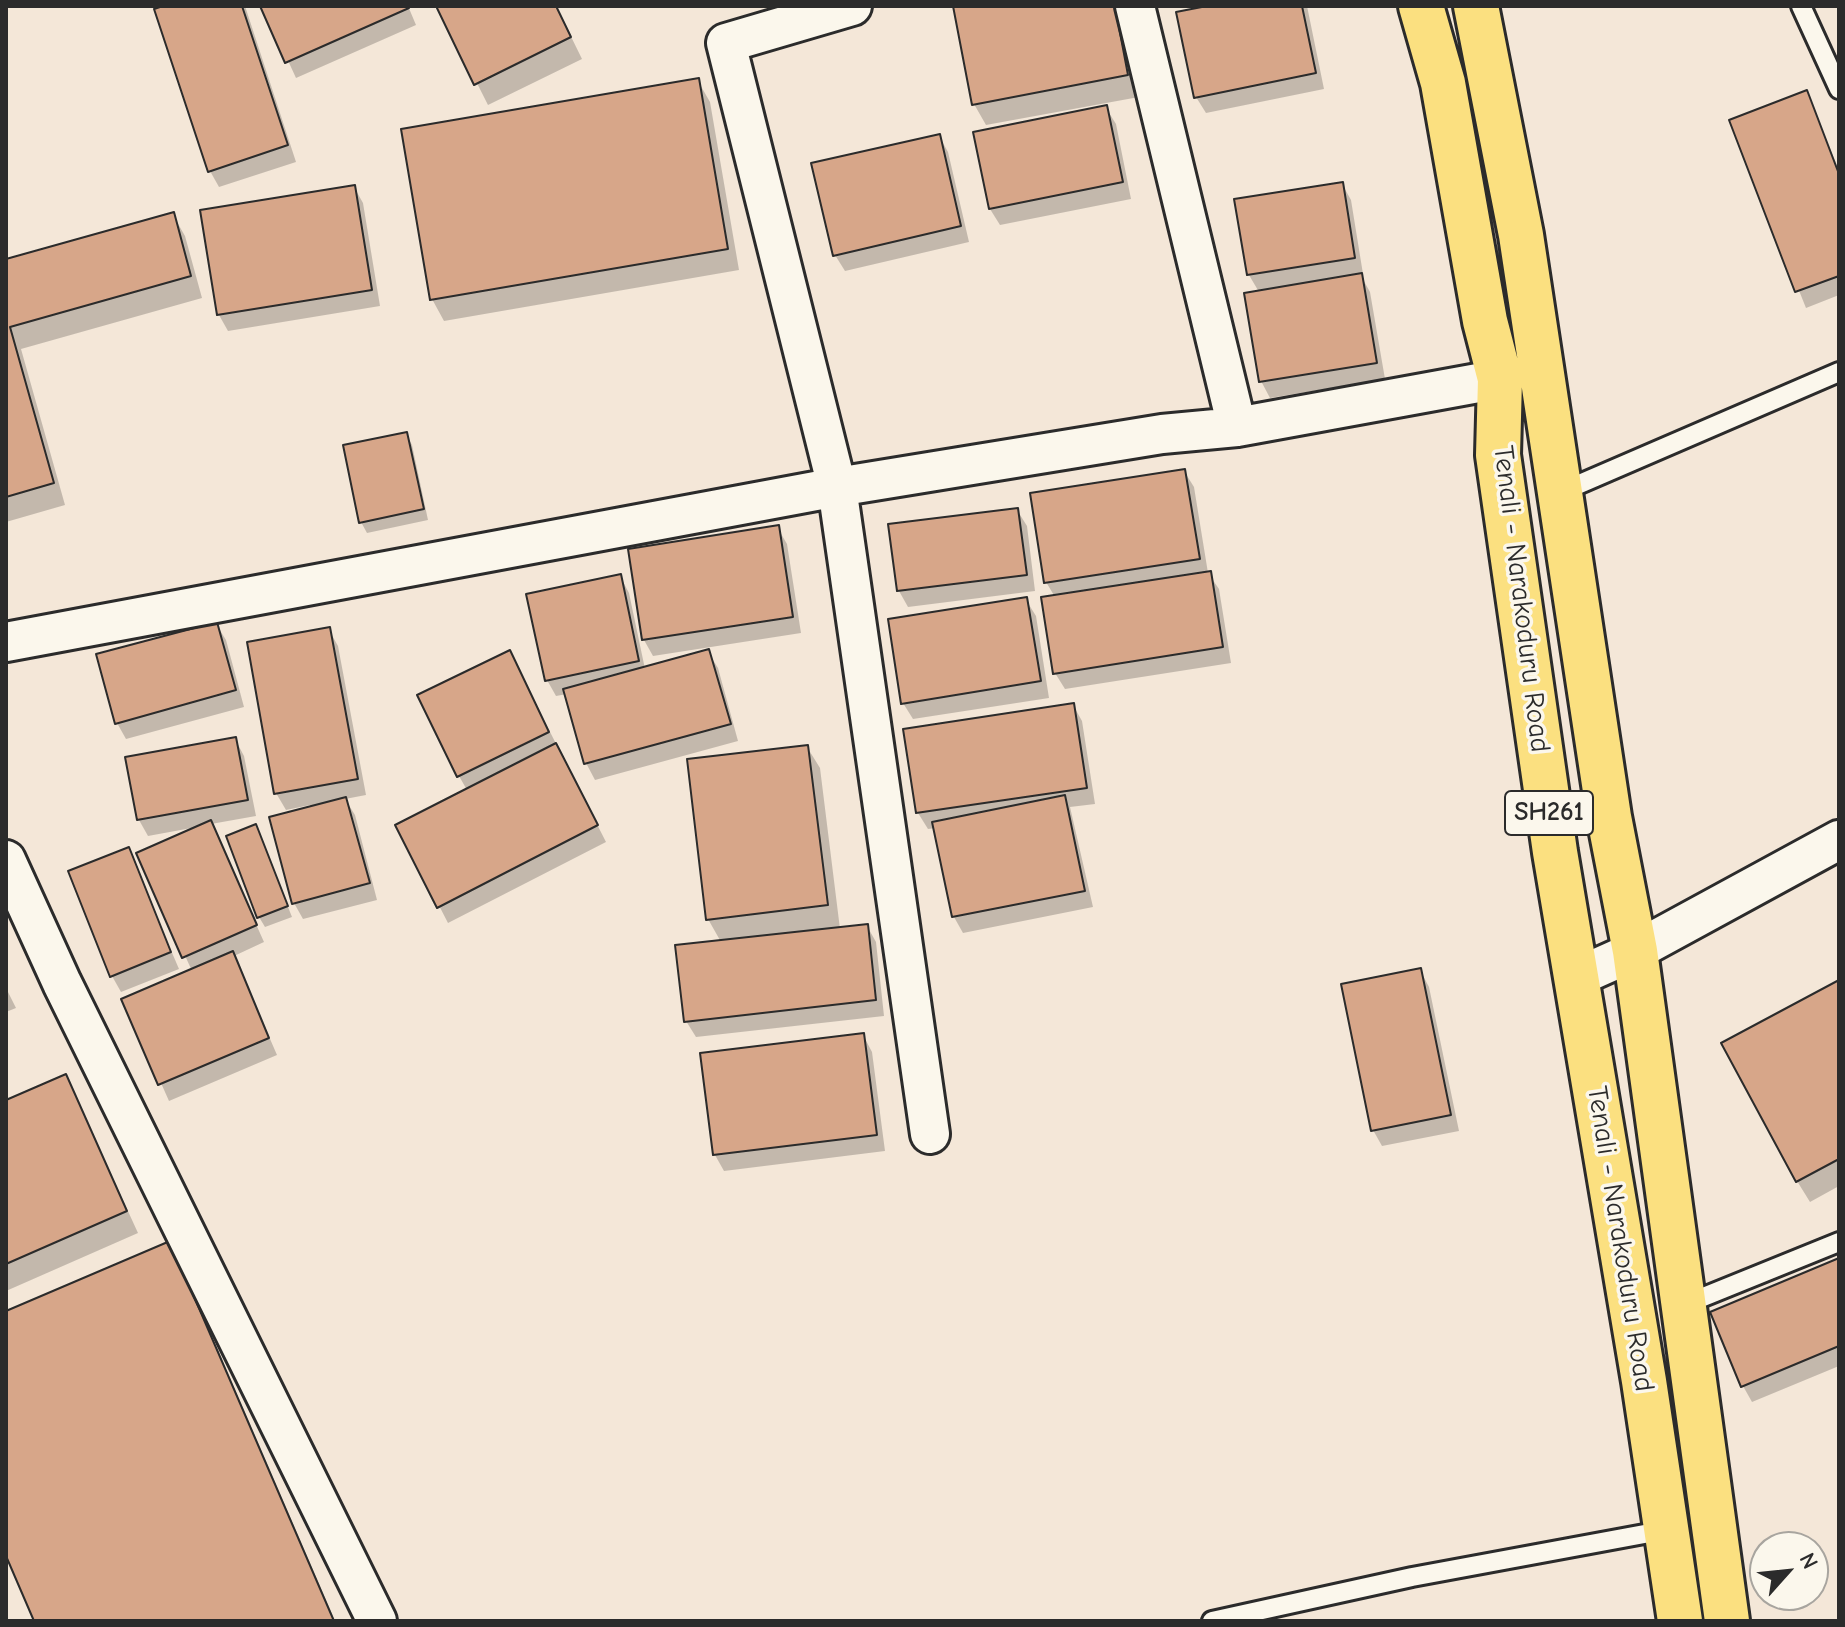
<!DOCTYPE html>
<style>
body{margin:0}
#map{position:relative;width:1845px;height:1627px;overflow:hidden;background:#f4e7d8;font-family:"Comic Neue",sans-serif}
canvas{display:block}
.frame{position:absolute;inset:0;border:8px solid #2b2b2b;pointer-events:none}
.north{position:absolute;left:1749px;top:1531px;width:80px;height:80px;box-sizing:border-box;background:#fbf7ec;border:2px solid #a8a59f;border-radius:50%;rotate:63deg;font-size:22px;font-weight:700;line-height:32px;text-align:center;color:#2b2b2b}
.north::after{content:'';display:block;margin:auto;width:28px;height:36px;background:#2b2b2b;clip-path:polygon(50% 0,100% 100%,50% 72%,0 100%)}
</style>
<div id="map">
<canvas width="1845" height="1627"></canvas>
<div class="frame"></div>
<div class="north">N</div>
</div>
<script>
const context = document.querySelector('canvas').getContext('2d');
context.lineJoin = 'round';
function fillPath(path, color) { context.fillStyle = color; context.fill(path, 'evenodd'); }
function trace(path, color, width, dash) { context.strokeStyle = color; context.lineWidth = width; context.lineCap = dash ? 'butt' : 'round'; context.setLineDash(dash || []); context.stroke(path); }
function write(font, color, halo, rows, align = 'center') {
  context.font = font + ' "Comic Neue",sans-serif'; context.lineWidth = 7; context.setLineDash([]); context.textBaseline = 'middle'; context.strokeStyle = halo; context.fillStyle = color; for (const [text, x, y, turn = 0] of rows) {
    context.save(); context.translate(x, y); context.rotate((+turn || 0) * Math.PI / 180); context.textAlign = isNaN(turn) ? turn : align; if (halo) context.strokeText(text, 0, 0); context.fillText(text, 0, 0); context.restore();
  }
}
fillPath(new Path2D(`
 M169 6H245L296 162 219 187 210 171Z
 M263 6H408L416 25 296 78Z
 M438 6H556L582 59 488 105Z
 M955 6H1122L1139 97 986 125 974 104Z
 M1217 6H1307L1324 89 1206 113 1196 97Z
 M698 81 710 102 739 270 444 321 432 299Z
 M1806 92 1839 170V295L1806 308 1731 121Z
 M1106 108 1116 124 1131 199 1000 225 990 209Z
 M939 136 948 152 969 242 845 271 835 255Z
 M1342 184 1351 200 1363 274H1360L1370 292 1385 379 1270 398 1261 381 1259 292 1249 275Z
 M354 187 363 203 380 306 228 331 219 315Z
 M173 215 185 236 202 298 21 349 65 505 6 522V261Z
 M406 434 412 445 428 520 367 533 361 522Z
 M1184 471 1194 487 1208 573 1219 589 1231 663 1065 689 1055 673V597L1046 582Z
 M1017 510 1027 526 1035 591 908 607 899 591 890 526Z
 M777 527 787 544 801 633 653 656 644 640Z
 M620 576 629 593 645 669 708 652 718 668 738 741 595 780 586 763 567 694 556 696 547 680Z
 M1026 600 1036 616 1049 698 913 719 903 703Z
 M216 624 226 640 244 707 126 739 117 723Z
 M329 630 338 646 366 795 345 799 355 815 377 900 303 919 294 903 310 808V805L286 810 276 793Z
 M518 669 606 842 448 923 398 826 467 790 459 776Z
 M1073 705 1082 721 1095 804 1070 807 1093 907 963 933 954 917 936 828 928 829 918 813 906 730Z
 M235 739 244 756 256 816 211 824 264 942 234 956 277 1055 169 1101 124 1000 192 971 139 854 197 827 148 836 139 820 128 759Z
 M807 747 820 768 840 929 867 926 876 942 884 1016 696 1037 686 1021 721 942 708 919Z
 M256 827 292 917 265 927 259 917Z
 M128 850 179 969 121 992 112 976Z
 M1420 970 1429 987 1459 1131 1382 1146 1373 1130Z
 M1839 982V1186L1810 1202 1797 1181Z
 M6 988 16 1008 6 1012Z
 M863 1035 872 1052 885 1151 724 1171 715 1155 702 1055Z
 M66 1076 138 1233 6 1291V1103Z
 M1839 1260V1366L1752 1402 1743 1386Z
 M181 1265 335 1621H36L6 1551V1313Z`), '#0003');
const building = new Path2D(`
 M163 6H242L288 145 208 172 154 9Z
 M260 6H408L409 8 285 63Z
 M436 6H556L571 37 474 85Z
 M953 6H1115L1128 75 972 105Z
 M1207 6H1302L1316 73 1194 98 1176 12Z
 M699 78 728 249 430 300 401 129Z
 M1807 90 1839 174V276L1795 292 1729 120Z
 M1107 105 1123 182 989 209 973 132Z
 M940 134 961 226 833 256 811 163Z
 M1343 182 1355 258 1247 275 1234 199Z
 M355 185 372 290 217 315 200 210Z
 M174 212 191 276 10 327 54 483 6 497V259Z
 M1362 273 1377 363 1259 382 1244 293Z
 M407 432 424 509 359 523 343 445Z
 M1185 469 1200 559 1044 583 1030 493Z
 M1018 508 1027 575 897 591 888 524Z
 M779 525 793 617 642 640 628 549Z
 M1211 571 1223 647 1053 674 1041 597Z
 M621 574 639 661 545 681 526 594Z
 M1027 597 1041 681 901 704 888 619Z
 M217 622 236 690 115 724 96 654Z
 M330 627 358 779 274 794 247 642Z
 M709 649 731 724 584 764 563 689Z
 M510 650 549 732 457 777 417 695Z
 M1074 703 1087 788 916 813 903 729Z
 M236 737 248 800 137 820 125 757Z
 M556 743 598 825 437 908 395 825Z
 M808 745 828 905 706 920 687 759Z
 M1065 795 1085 891 952 917 932 822Z
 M346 797 370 883 292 904 269 817Z
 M211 820 257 925 182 958 136 853Z
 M256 824 288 906 257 918 226 836Z
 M129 847 171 952 110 977 68 871Z
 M868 924 876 1000 684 1022 675 945Z
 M233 951 269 1038 158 1085 121 999Z
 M1421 968 1451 1115 1371 1131 1341 984Z
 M1839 980V1159L1796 1182 1721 1043Z
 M864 1033 877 1135 713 1155 700 1053Z
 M66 1074 127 1211 6 1264V1100Z
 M170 1241 334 1621H34L6 1556V1311Z
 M1839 1258V1346L1741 1387 1710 1312Z`);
fillPath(building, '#d7a689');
trace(building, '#2b2b2b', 2);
const service = new Path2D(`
 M1801 6 1839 89
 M1561 492 1839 372
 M1686 1304 1839 1242
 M1212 1621 1412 1577 1666 1530`);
const minor = new Path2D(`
 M852 6 726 43 837 487 930 1134
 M1135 6 1237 427
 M6 642 837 487 1162 434 1237 427 1500 379
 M6 860 62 983 377 1621
 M1577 977 1635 951 1839 840`);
const primary = new Path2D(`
 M1421 6 1443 83 1485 321 1500 379 1498 455 1555 852 1644 1381 1680 1621
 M1476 6 1521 235 1609 817 1635 951 1727 1621`);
trace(service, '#2b2b2b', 24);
trace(minor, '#2b2b2b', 44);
trace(primary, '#2b2b2b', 50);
trace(service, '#fbf7ec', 18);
trace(minor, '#fbf7ec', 38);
trace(primary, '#fbe080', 44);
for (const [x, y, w] of [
 [1549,813,88]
]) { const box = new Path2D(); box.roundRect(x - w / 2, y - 22, w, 44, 6); context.fillStyle = '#fbf7ec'; context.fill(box); trace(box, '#2b2b2b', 2); }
write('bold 26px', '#2b2b2b', null, [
 ["SH261",1549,813]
]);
write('28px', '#2b2b2b', '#fbf7ec', [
 ["Tenali - Narakoduru Road",1521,599,83],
 ["Tenali - Narakoduru Road",1620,1239,81]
]);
</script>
